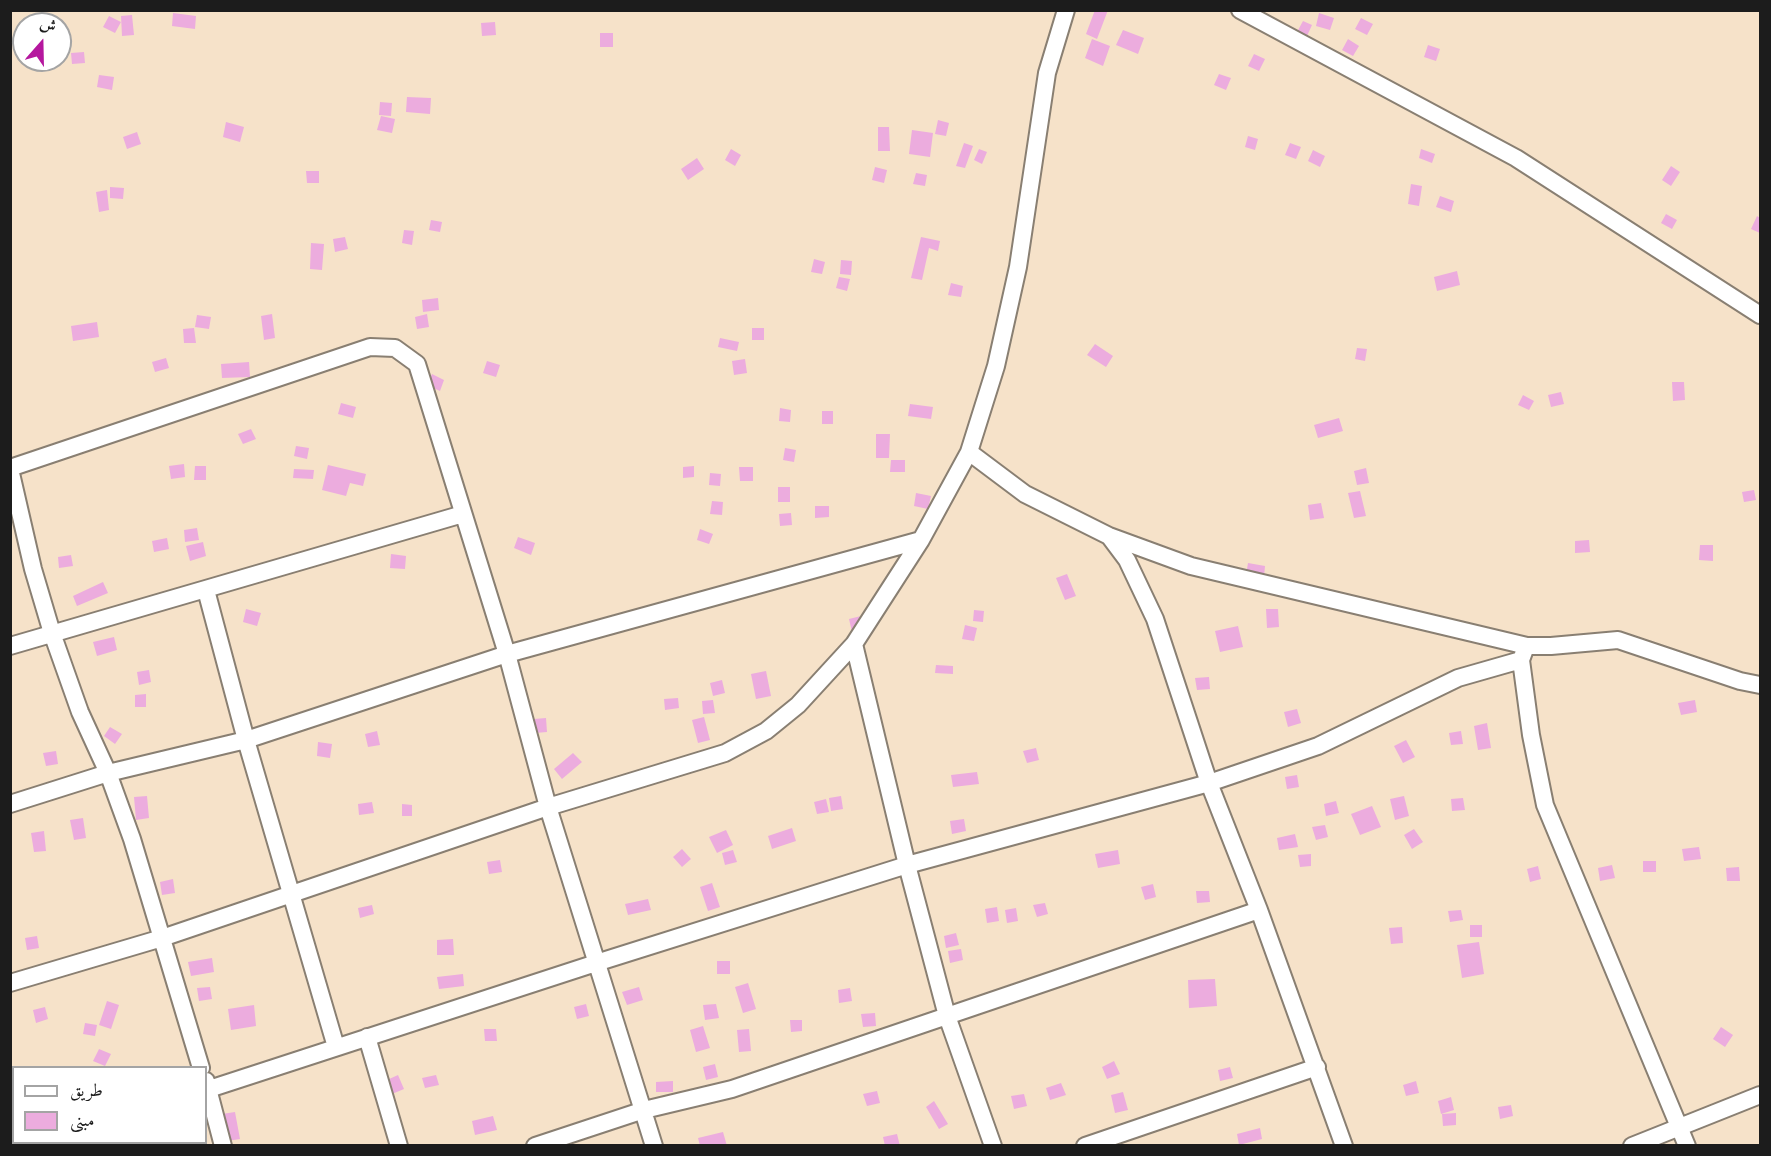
<!DOCTYPE html>
<meta charset="utf-8">
<style>
body{margin:0}
#map{position:relative;width:1771px;height:1156px;overflow:hidden;background:#f6e2c9;font-family:"Sorts Mill Goudy",Amiri,serif}
canvas{display:block}
.frame{position:absolute;inset:0;border:12px solid #1c1c1c;pointer-events:none}
.legend{position:absolute;left:12px;top:1066px;width:195px;height:78px;box-sizing:border-box;background:#fff;border:2px solid #a4a4a4;margin:0;padding:8px 10px;list-style:none;font-size:18px;color:#1c1c1c}
.legend li{display:flex;align-items:center;gap:12px;height:30px}
.legend b{width:30px;border:2px solid #a4a4a4}
.north{position:absolute;left:12px;top:12px;width:60px;height:60px;box-sizing:border-box;background:#fff;border:2px solid #a4a4a4;border-radius:50%;rotate:20deg;font-size:16px;font-weight:700;line-height:24px;text-align:center;color:#1c1c1c}
.north::after{content:'';display:block;margin:auto;width:21px;height:27px;background:#b5179e;clip-path:polygon(50% 0,100% 100%,50% 72%,0 100%)}
</style>
<div id="map">
<canvas width="1771" height="1156"></canvas>
<div class="frame"></div>
<ul class="legend">
<li><b style="height:8px;background:#fff"></b>طريق</li>
<li><b style="height:16px;background:#ecacde"></b>مبنى</li>
</ul>
<div class="north">ش</div>
</div>
<script>
const context = document.querySelector('canvas').getContext('2d');
context.lineJoin = 'round';
function fillPath(path, color) { context.fillStyle = color; context.fill(path, 'evenodd'); }
function trace(path, color, width, dash) { context.strokeStyle = color; context.lineWidth = width; context.lineCap = dash ? 'butt' : 'round'; context.setLineDash(dash || []); context.stroke(path); }
fillPath(new Path2D(`
 M1095 10H1108L1097 39 1086 34Z
 M173 13 196 16 195 29 172 26Z
 M1319 13 1334 18 1330 30 1316 26Z
 M132 15 134 35 122 36 121 16Z
 M109 16 121 22 115 33 103 27Z
 M1361 18 1373 24 1367 35 1355 29Z
 M1303 21 1312 25 1307 36 1297 32Z
 M495 22 496 35 482 36 481 23Z
 M1123 30 1144 38 1138 54 1116 45Z
 M600 33H613V47H600Z
 M1092 39 1110 46 1103 66 1085 58Z
 M1348 39 1359 46 1353 56 1342 50Z
 M1428 45 1440 49 1436 61 1424 57Z
 M84 52 85 63 72 64 71 53Z
 M1254 54 1265 59 1259 71 1248 66Z
 M1219 74 1231 78 1226 90 1214 85Z
 M99 75 114 77 112 90 97 87Z
 M407 97 431 98 430 114 406 112Z
 M380 102 392 103 391 116 379 115Z
 M381 116 395 119 392 133 377 130Z
 M938 120 949 123 946 136 935 134Z
 M226 122 244 127 240 142 223 137Z
 M878 127H889L890 151H878Z
 M912 130 933 133 930 157 909 154Z
 M137 132 141 144 127 149 123 137Z
 M1248 136 1258 139 1255 150 1245 147Z
 M964 143 973 146 965 168 956 166Z
 M1290 143 1301 147 1296 159 1285 155Z
 M731 149 741 155 735 166 725 160Z
 M979 149 987 152 982 164 974 160Z
 M1421 149 1435 154 1432 163 1419 158Z
 M1313 150 1325 156 1320 167 1308 161Z
 M697 158 704 169 688 180 681 169Z
 M1671 166 1680 172 1671 186 1662 180Z
 M875 167 887 170 884 183 872 180Z
 M306 171H319V183H307Z
 M916 173 927 175 925 186 913 184Z
 M1411 184 1422 186 1419 206 1408 204Z
 M110 187 124 188 123 199 110 198Z
 M107 190 109 210 99 212 96 192Z
 M1440 196 1454 201 1451 212 1436 207Z
 M1666 214 1677 220 1672 229 1661 223Z
 M1757 216 1760 218V233L1751 229Z
 M431 220 442 222 440 232 429 230Z
 M404 230 414 231 412 245 402 243Z
 M345 237 348 249 335 252 333 239Z
 M921 237 940 241 938 251 929 248 922 280 911 278Z
 M311 243 324 244 322 270 310 269Z
 M814 259 825 262 822 274 811 272Z
 M841 260 852 261 851 275 840 274Z
 M1457 271 1460 285 1437 291 1434 277Z
 M839 277 850 279 847 291 836 288Z
 M951 283 963 286 961 297 948 295Z
 M438 298 439 310 423 312 422 300Z
 M272 314 275 338 264 340 261 316Z
 M427 314 429 327 417 329 415 317Z
 M197 315 211 317 209 329 195 327Z
 M97 322 99 337 73 341 71 326Z
 M194 328 196 343H184L183 329Z
 M752 328H764V340H752Z
 M720 338 739 342 737 351 718 347Z
 M1095 344 1113 356 1106 367 1087 355Z
 M1357 348 1367 349 1365 361 1355 359Z
 M166 358 169 368 155 372 152 362Z
 M745 359 747 373 734 375 732 361Z
 M487 361 500 365 496 377 483 373Z
 M249 362 250 377 222 378 221 364Z
 M432 374 444 380 440 391 427 385Z
 M1672 382H1684L1685 400 1673 401Z
 M1561 392 1564 404 1551 407 1548 395Z
 M1523 395 1534 401 1529 410 1518 405Z
 M341 403 356 407 353 418 338 414Z
 M910 404 933 407 931 419 908 416Z
 M780 408 791 410 790 422 779 421Z
 M822 411H833V424H822Z
 M1339 418 1343 431 1318 438 1314 425Z
 M251 429 256 439 243 444 238 434Z
 M876 434H890L889 458H876Z
 M296 446 309 448 307 459 294 456Z
 M785 448 796 450 794 462 783 460Z
 M891 460H905V472H890Z
 M184 464 185 477 171 479 169 466Z
 M328 465 366 474 363 486 350 483 346 496 322 490Z
 M195 466H206V480H194Z
 M694 466V477L683 478V467Z
 M739 467H753V481H740Z
 M1366 468 1369 483 1357 485 1354 471Z
 M294 469 314 470 313 479 293 478Z
 M710 473 721 474 720 486 709 485Z
 M778 487H790V502H778Z
 M1754 490 1756 500 1744 502 1742 492Z
 M1360 491 1366 516 1354 518 1348 493Z
 M916 493 931 496 928 509 914 506Z
 M712 501 723 502 722 515 710 514Z
 M1321 503 1324 518 1310 520 1308 505Z
 M815 506H829V517L815 518Z
 M791 513 792 525 780 526 779 514Z
 M197 528 199 540 185 542 184 530Z
 M700 529 713 534 709 544 697 540Z
 M518 537 535 543 531 555 514 548Z
 M167 538 169 549 154 552 152 541Z
 M1589 540 1590 552 1575 553V541Z
 M203 542 206 556 190 561 186 546Z
 M1700 545H1713V561L1699 560Z
 M391 554 406 556 405 569 390 568Z
 M71 555 73 566 59 568 58 557Z
 M1248 563 1265 566 1264 577 1246 575Z
 M1067 574 1076 596 1065 600 1056 578Z
 M103 582 108 593 77 606 73 596Z
 M246 609 261 613 257 626 243 622Z
 M1266 609H1278L1279 627 1267 628Z
 M974 610 984 611 983 622 973 621Z
 M869 614 852 632 849 619Z
 M965 625 977 628 974 641 962 639Z
 M1238 626 1243 647 1220 652 1215 631Z
 M114 637 117 650 97 656 93 642Z
 M936 665 953 666V674L935 673Z
 M149 670 151 682 139 685 137 672Z
 M766 671 771 696 756 699 751 674Z
 M1209 677 1210 689 1197 690 1195 678Z
 M722 680 725 693 713 696 710 683Z
 M146 694V707H135V695Z
 M678 698 679 708 665 710 664 699Z
 M713 700 715 713 703 714 702 701Z
 M1695 700 1697 712 1681 715 1678 703Z
 M1297 709 1301 723 1288 727 1284 712Z
 M704 717 710 740 698 743 692 720Z
 M546 718 547 732 535 733 534 719Z
 M1487 723 1491 748 1478 750 1474 726Z
 M110 727 122 734 115 744 104 736Z
 M377 731 380 745 368 747 365 734Z
 M1461 731 1463 744 1451 745 1449 733Z
 M1406 740 1415 757 1403 763 1394 746Z
 M318 742 332 744 330 758 317 756Z
 M1036 748 1039 760 1027 763 1023 751Z
 M56 751 58 764 46 766 43 753Z
 M573 753 582 762 562 779 554 769Z
 M977 772 979 784 953 787 951 775Z
 M1297 775 1299 787 1287 789 1285 777Z
 M147 796 149 818 136 820 134 797Z
 M841 796 843 809 831 811 829 798Z
 M1404 796 1409 816 1395 820 1390 799Z
 M1463 798 1465 810 1452 811 1451 799Z
 M826 799 829 812 817 814 814 802Z
 M1336 801 1339 813 1326 816 1324 804Z
 M372 802 374 813 359 815 358 804Z
 M402 804 412 805V816H402Z
 M1372 806 1381 827 1360 835 1351 814Z
 M83 818 86 838 74 840 70 820Z
 M964 819 966 831 952 834 950 821Z
 M1325 825 1328 837 1316 840 1312 827Z
 M792 828 796 841 772 849 768 836Z
 M1414 829 1423 842 1412 849 1404 835Z
 M726 830 733 845 717 853 709 837Z
 M44 831 46 851 34 852 31 833Z
 M1295 834 1298 847 1279 850 1277 838Z
 M1699 847 1701 859 1684 861 1682 849Z
 M682 849 691 859 682 867 673 857Z
 M733 850 737 862 725 865 722 853Z
 M1118 850 1120 864 1098 868 1095 854Z
 M1311 854V866L1300 867 1298 855Z
 M500 860 502 872 489 874 487 862Z
 M1643 861H1656V872H1643Z
 M1612 865 1615 878 1600 881 1598 868Z
 M1538 866 1541 879 1530 882 1527 869Z
 M1739 867 1740 881H1727L1726 868Z
 M173 879 175 893 162 895 160 882Z
 M712 883 720 907 708 911 700 887Z
 M1153 884 1156 897 1145 900 1141 887Z
 M1196 891H1209L1210 902 1197 903Z
 M648 899 651 910 628 915 625 904Z
 M1045 903 1048 914 1037 917 1033 905Z
 M372 905 374 914 360 918 358 908Z
 M997 907 999 921 987 923 985 909Z
 M1016 908 1018 921 1007 923 1005 910Z
 M1461 910 1463 920 1450 922 1448 911Z
 M1470 925H1482V937H1470Z
 M1402 927 1403 943 1391 944 1389 928Z
 M956 933 959 945 946 948 944 936Z
 M37 936 39 948 27 950 25 938Z
 M453 939 454 955H437V940Z
 M1479 942 1484 974 1462 978 1457 945Z
 M961 949 963 960 950 963 948 951Z
 M212 958 214 972 191 976 188 962Z
 M717 961H730V974H717Z
 M463 974 464 986 439 989 437 977Z
 M1215 979 1217 1006 1189 1008 1188 980Z
 M748 983 756 1009 743 1013 735 987Z
 M210 987 212 999 199 1001 197 988Z
 M639 987 643 1000 627 1005 622 992Z
 M850 988 852 1001 839 1003 838 990Z
 M107 1001 119 1005 111 1029 99 1025Z
 M586 1004 589 1016 577 1019 574 1007Z
 M716 1004 719 1018 705 1020 703 1005Z
 M254 1005 256 1026 231 1030 228 1009Z
 M45 1007 48 1019 36 1023 33 1010Z
 M875 1013 876 1026 863 1027 861 1014Z
 M790 1020H802V1031L791 1032Z
 M85 1023 97 1025 95 1036 83 1034Z
 M703 1026 710 1048 696 1052 690 1030Z
 M1721 1027 1733 1035 1725 1047 1713 1039Z
 M484 1029H496L497 1041H485Z
 M749 1029 751 1051 739 1052 737 1030Z
 M99 1049 111 1054 105 1066 93 1061Z
 M1114 1061 1120 1074 1107 1079 1102 1067Z
 M715 1064 718 1077 706 1080 703 1067Z
 M1230 1067 1233 1078 1220 1081 1218 1070Z
 M398 1075 404 1089 392 1094 387 1080Z
 M436 1075 439 1085 425 1088 422 1078Z
 M673 1081V1092H656V1082Z
 M1416 1081 1419 1093 1406 1096 1403 1085Z
 M1061 1083 1066 1095 1050 1100 1046 1088Z
 M877 1091 880 1103 867 1106 863 1094Z
 M1123 1092 1128 1110 1115 1113 1111 1095Z
 M1024 1094 1027 1106 1014 1109 1011 1096Z
 M1451 1097 1454 1110 1441 1114 1438 1101Z
 M934 1101 948 1124 939 1129 926 1107Z
 M1511 1105 1513 1116 1500 1119 1498 1107Z
 M235 1112 240 1139 227 1141 222 1114Z
 M1456 1113V1125L1443 1126 1442 1114Z
 M493 1116 497 1130 475 1135 472 1121Z
 M1260 1128 1262 1139 1239 1145 1237 1134Z
 M723 1132 727 1146H700L698 1138Z
 M897 1134 900 1146H885L883 1137Z`), '#ecacde');
const street = new Path2D(`
 M1240 10 1516 158 1760 315
 M969 452 1025 494 1109 536 1191 566 1527 646H1551L1618 640 1740 681 1760 685
 M10 468 370 347 395 348 417 364 507 654 548 807 654 1146
 M10 469 33 569 52 633 80 712 108 773 132 839 201 1068
 M1109 536 1127 560 1155 619 1209 783 1259 910 1344 1146
 M206 590 246 740 336 1047
 M854 644 907 865 947 1016 993 1146
 M10 646 463 514
 M1525 649 1521 660 1531 735 1545 805 1687 1146
 M10 804 108 773 246 740 507 654 921 540
 M10 983 162 938 548 807 725 753 766 731 798 705 854 644 921 540 969 452 996 366 1018 267 1047 73 1066 10
 M367 1037 399 1146
 M206 1081 223 1146
 M206 1090 596 963 907 865 1209 783 1318 746 1458 678 1521 660
 M13 1146 24 1142
 M535 1146 644 1110 732 1089 1259 910
 M1085 1146 1317 1067
 M1632 1146 1760 1095`);
trace(street, '#897f72', 20);
trace(street, '#fff', 16);
</script>
